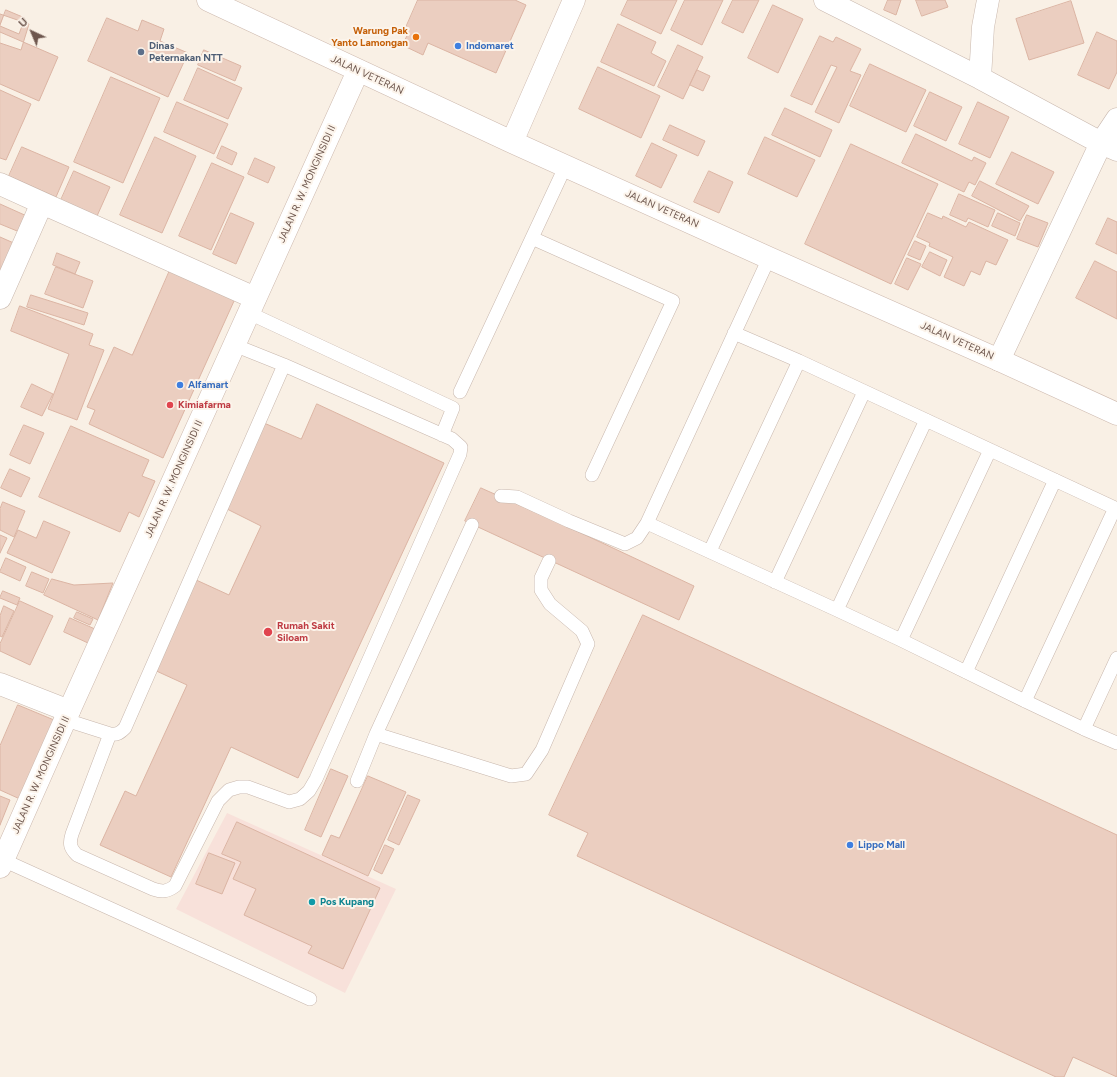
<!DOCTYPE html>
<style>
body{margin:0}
#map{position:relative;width:1117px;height:1077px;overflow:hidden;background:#f9f0e5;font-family:Figtree,sans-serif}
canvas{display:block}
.north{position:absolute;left:12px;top:12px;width:40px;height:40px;-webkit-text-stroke:3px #fcf4eb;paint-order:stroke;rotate:316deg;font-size:11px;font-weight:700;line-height:16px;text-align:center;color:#6e574e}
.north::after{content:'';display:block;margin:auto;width:14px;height:18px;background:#6e574e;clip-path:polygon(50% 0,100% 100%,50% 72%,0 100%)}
</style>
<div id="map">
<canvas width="1117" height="1077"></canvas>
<div class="north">U</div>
</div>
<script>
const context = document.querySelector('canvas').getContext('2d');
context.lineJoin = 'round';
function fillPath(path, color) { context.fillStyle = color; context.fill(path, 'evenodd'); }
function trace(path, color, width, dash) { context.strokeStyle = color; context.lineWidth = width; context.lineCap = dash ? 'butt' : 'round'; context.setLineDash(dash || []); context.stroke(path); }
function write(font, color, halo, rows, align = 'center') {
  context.font = font + ' Figtree,sans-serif'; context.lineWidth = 4; context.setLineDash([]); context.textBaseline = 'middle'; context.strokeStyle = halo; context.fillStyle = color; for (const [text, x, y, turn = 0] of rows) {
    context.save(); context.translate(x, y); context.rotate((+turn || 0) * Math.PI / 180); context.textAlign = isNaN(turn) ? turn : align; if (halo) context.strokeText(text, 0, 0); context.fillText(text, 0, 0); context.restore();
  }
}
fillPath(new Path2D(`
 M227 813 396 889 345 993 176 909Z`), '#f8e1da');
const building = new Path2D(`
 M418 0H515L526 5 496 73 428 43 423 55 402 45 408 34 404 32Z
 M628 0H677L661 34 621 15Z
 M685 0H723L702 45 671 30Z
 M733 0H759L743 33 722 23Z
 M888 0H901L896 15 884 10Z
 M916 0H945L948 7 922 16Z
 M1071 1 1084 43 1029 60 1016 19Z
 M773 5 803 19 778 73 748 58Z
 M6 10 25 18 19 34 0 26Z
 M0 14 29 24 21 50 0 43Z
 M107 18 138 31 142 20 164 29 160 41 188 53 168 97 88 61Z
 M618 24 656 42 651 53 666 61 654 86 601 62Z
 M0 32 58 57 39 101 0 84Z
 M1097 32 1117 41V72L1109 89 1078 75Z
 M820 36 833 42 836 37 861 49 850 71 861 75 839 123 815 112 837 67 831 65 812 105 791 96Z
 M678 45 703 57 683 99 658 87Z
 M204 50 241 66 235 81 198 65Z
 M870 64 926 90 906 132 850 106Z
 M598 67 660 96 641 138 579 109Z
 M198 68 242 88 228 119 184 100Z
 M697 70 710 76 703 91 690 85Z
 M111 77 160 98 123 183 74 162Z
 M0 90 31 104 6 160 0 158Z
 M930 92 962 107 946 141 914 126Z
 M177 102 228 124 214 154 164 132Z
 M978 102 1009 117 990 158 959 144Z
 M785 108 832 130 820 157 772 135Z
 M670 125 705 141 698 156 663 140Z
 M916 134 972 161 974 157 986 163 975 185 969 182 964 192 902 163Z
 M155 137 196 156 162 233 120 215Z
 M765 137 815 160 797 197 748 174Z
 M652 143 677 155 661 188 636 176Z
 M851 144 938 184 891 284 805 244Z
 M222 146 237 153 232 165 217 158Z
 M22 147 69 167 56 197 9 176Z
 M1012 152 1054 172 1038 204 996 184Z
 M255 158 275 167 268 183 248 174Z
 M212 163 244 177 211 250 179 236Z
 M74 171 110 187 97 216 61 200Z
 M709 171 733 182 719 213 694 202Z
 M980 181 1029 206 1020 221 972 196Z
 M959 194 995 210 988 227 968 218 966 222 950 215Z
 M0 204 29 217 22 233 0 224Z
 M231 213 254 223 236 264 213 254Z
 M928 213 942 219 943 216 966 227 969 222 1008 240 996 265 986 261 980 275 971 271 964 286 944 277 953 257 929 246 930 243 917 237Z
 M998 213 1020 223 1015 236 992 226Z
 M1027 215 1048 223 1038 247 1017 239Z
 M1108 218 1117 222V254L1096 244Z
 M0 237 16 244 0 281Z
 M915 241 926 246 920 260 908 255Z
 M930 252 947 260 940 276 922 267Z
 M57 253 80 262 75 274 53 265Z
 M907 258 921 264 908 290 895 284Z
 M174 261 239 290 163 458 89 424 95 410 87 407 114 347 132 355Z
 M1095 261 1117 272V319L1076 298Z
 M56 267 93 281 83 308 45 294Z
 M31 295 88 313 84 325 27 307Z
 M20 306 93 334 89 345 104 350 77 420 48 409 69 354 11 331Z
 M32 384 53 394 42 416 21 407Z
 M317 404 444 463 298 778 231 747 171 877 100 845 125 791 136 796 187 685 152 669 194 579 229 595 261 526 225 508 264 423 301 439Z
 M24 425 44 433 30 464 10 455Z
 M71 426 149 460 142 476 155 481 139 517 129 512 120 532 39 497Z
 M10 469 30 478 21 497 1 488Z
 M481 488 566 526 694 586 679 620 465 521Z
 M3 502 25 511 14 537 0 530V509Z
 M44 521 70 532 52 573 7 553 18 530 36 538Z
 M0 535 7 538 0 553Z
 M6 558 26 567 20 581 0 572Z
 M32 572 49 579 43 593 26 586Z
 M52 579 74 585 113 583 98 620 44 595Z
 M3 591 20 598 17 605 0 598Z
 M20 601 53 616 30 665 0 651V644Z
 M4 606 14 611 2 637 0 636V616Z
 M77 612 93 619 90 625 74 618Z
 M643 615 1117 835V1077L1073 1057 1064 1077H1056L577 856 588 833 549 815Z
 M70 618 95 629 88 643 64 632Z
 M18 705 54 720 20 799 0 790V746Z
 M331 769 348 776 321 837 305 830Z
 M368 776 406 792 368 876 322 855 331 835 339 838Z
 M408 795 420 800 399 845 388 840Z
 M0 796 10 800 0 825Z
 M237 822 380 888 343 969 308 953 312 946 244 915 256 889 233 879 241 862 222 854Z
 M385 845 394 849 382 874 374 870Z
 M209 853 235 863 222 894 196 884Z`);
fillPath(building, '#ebcec0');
trace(building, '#dbb4a3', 1);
const lane = new Path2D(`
 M532 238 673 301 592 475
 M249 313 453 408 442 435
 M734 333 799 361 1117 509
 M460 392 566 165
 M501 496 517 497 569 521 625 544 637 538 647 523 769 258
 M647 523 837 610 901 640 1025 701 1084 729 1117 743
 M710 551 799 361
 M775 582 864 392
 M837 610 926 420
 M901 640 990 450
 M966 672 1055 480
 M1025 701 1115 508
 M66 720 110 734C117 735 120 733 125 728L284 365
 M1084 729 1117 658
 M110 734 72 834C69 844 70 848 77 855L153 889C162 892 167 892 175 886L218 801 229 790 239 787H248L289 802 300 799 309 791 316 779 460 454 461 447 452 439 284 365 234 345
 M376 734 511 776 526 774 542 750 588 644 582 631 550 604 541 590V578L549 561
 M357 781 376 734 472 525
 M3 860 310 999`);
const street = new Path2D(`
 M825 0 980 78 1101 143 999 360
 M980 78 983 27 988 0
 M1117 119 1101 143 1117 150
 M0 184 42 203 0 298
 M42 203 255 298
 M0 684 69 711`);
const secondary = new Path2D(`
 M208 0 512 142 769 258 999 360 1117 414
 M512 142 574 0
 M0 867 69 711 358 71`);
trace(lane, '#c8b7ad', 14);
trace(street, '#c8b7ad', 23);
trace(secondary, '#cdb9ae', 23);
trace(lane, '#fff', 13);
trace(street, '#fff', 22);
trace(secondary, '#fff', 22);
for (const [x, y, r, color] of [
 [416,37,4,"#e8710a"],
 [458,46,4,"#3f7fe0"],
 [141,52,4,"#5c6f8a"],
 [180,385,4,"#3f7fe0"],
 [170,405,4,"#e0444e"],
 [268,632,5,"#e0444e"],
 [850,845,4,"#3f7fe0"],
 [312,902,4,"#0f9aa8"]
]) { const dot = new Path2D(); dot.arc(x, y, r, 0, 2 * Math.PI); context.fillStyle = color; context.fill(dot); trace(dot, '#fcf4eb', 1.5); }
write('bold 10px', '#c56008', '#fcf4eb', [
 ["Warung Pak",408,31],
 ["Yanto Lamongan",408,43]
], 'right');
write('bold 10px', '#4e5e75', '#fcf4eb', [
 ["Dinas",149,46],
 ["Peternakan NTT",149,58]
], 'left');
write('bold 10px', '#366cbe', '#fcf4eb', [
 ["Indomaret",466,46],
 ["Alfamart",188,385],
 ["Lippo Mall",858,845]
], 'left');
write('10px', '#6e574e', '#fcf4eb', [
 ["JALAN VETERAN",367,75,25],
 ["JALAN R. W. MONGINSIDI II",307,184,-66],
 ["JALAN VETERAN",662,209,24],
 ["JALAN VETERAN",957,341,24],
 ["JALAN R. W. MONGINSIDI II",174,479,-66],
 ["JALAN R. W. MONGINSIDI II",41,775,-66]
]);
write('bold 10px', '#be3a42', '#fcf4eb', [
 ["Kimiafarma",178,405],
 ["Rumah Sakit",277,626],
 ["Siloam",277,638]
], 'left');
write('bold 10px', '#0d838f', '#fcf4eb', [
 ["Pos Kupang",320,902]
], 'left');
</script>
